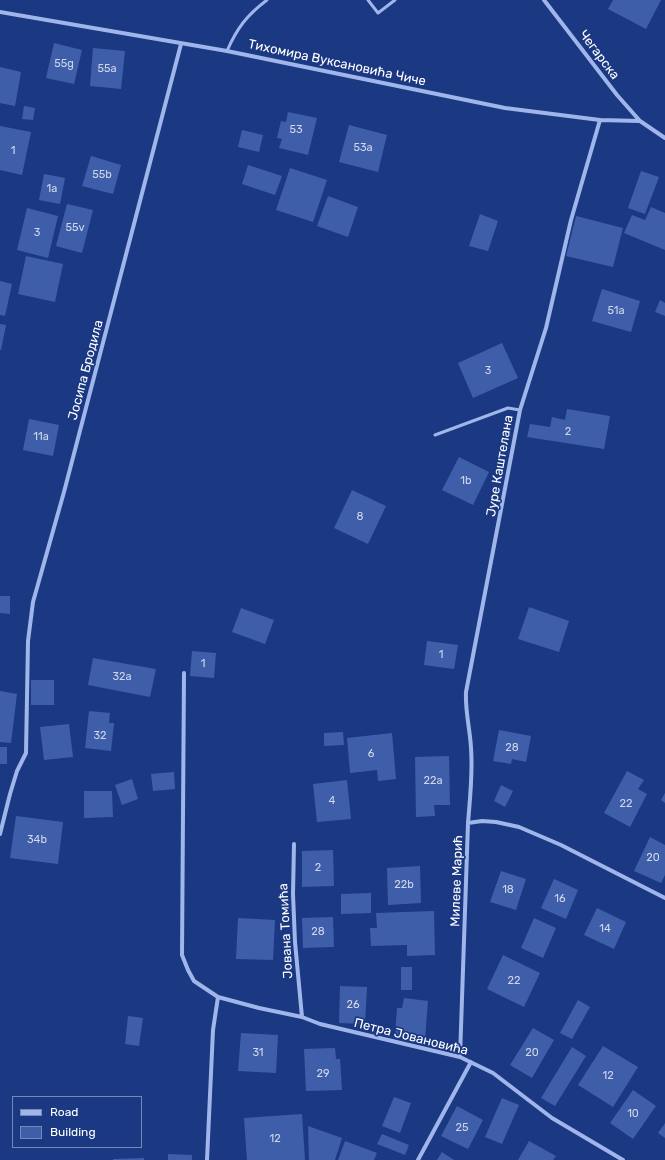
<!DOCTYPE html>
<meta charset="utf-8">
<style>
body{margin:0}
#map{position:relative;width:665px;height:1160px;overflow:hidden;background:#1b3883;font-family:Rubik,sans-serif}
canvas{display:block}
.legend{position:absolute;left:12px;top:1096px;width:130px;height:52px;box-sizing:border-box;background:#1b3883;border:1px solid #7688b5;margin:0;padding:5px 7px;list-style:none;font-size:12px;color:#fff}
.legend li{display:flex;align-items:center;gap:8px;height:20px}
.legend b{width:20px;border:1px solid #7688b5}
</style>
<div id="map">
<canvas width="665" height="1160"></canvas>
<ul class="legend">
<li><b style="height:5px;background:#a0b6ea"></b>Road</li>
<li><b style="height:11px;background:#3f5eaa"></b>Building</li>
</ul>
</div>
<script>
const context = document.querySelector('canvas').getContext('2d');
context.lineJoin = 'round';
function fillPath(path, color) { context.fillStyle = color; context.fill(path, 'evenodd'); }
function trace(path, color, width, dash) { context.strokeStyle = color; context.lineWidth = width; context.lineCap = dash ? 'butt' : 'round'; context.setLineDash(dash || []); context.stroke(path); }
function write(font, color, halo, rows, align = 'center') {
  context.font = font + ' Rubik,sans-serif'; context.lineWidth = 3.5; context.setLineDash([]); context.textBaseline = 'middle'; context.strokeStyle = halo; context.fillStyle = color; for (const [text, x, y, turn = 0] of rows) {
    context.save(); context.translate(x, y); context.rotate((+turn || 0) * Math.PI / 180); context.textAlign = isNaN(turn) ? turn : align; if (halo) context.strokeText(text, 0, 0); context.fillText(text, 0, 0); context.restore();
  }
}
fillPath(new Path2D(`
 M613 0H661L646 29 608 9Z
 M54 43 82 50 74 84 46 78Z
 M93 48 125 51 121 89 90 86Z
 M0 67 21 72 15 106 0 103Z
 M24 106 35 108 33 120 22 119Z
 M288 112 317 118 308 155 279 148 282 139 277 138 281 121 286 122Z
 M349 125 387 135 378 172 339 162Z
 M0 126 31 132 22 175 0 170Z
 M242 130 263 135 259 152 238 147Z
 M91 156 121 165 113 194 82 186Z
 M248 165 282 176 275 195 242 184Z
 M290 168 327 180 313 222 276 210Z
 M641 171 659 177 645 214 628 208Z
 M44 174 65 178 60 204 39 200Z
 M328 196 358 207 348 237 317 226Z
 M67 204 93 210 82 253 56 246Z
 M651 207 665 213V250L624 233 632 215 645 220Z
 M27 208 58 216 48 258 17 250Z
 M480 214 498 221 488 251 469 246Z
 M576 216 623 228 613 267 566 256Z
 M26 256 63 264 55 302 18 294Z
 M0 281 12 284 5 316 0 315Z
 M602 289 640 301 631 332 592 321Z
 M660 300 665 303V316L655 312Z
 M0 324 6 325 1 350H0Z
 M502 343 518 378 473 398 458 363Z
 M567 409 610 416 604 449 527 437 530 424 550 427 552 417 565 420Z
 M29 419 59 425 53 456 23 450Z
 M459 457 489 472 473 505 442 490Z
 M352 490 386 506 368 544 334 528Z
 M0 596H10V614L0 613Z
 M529 607 569 621 559 652 518 639Z
 M241 608 274 620 265 644 232 632Z
 M427 641 458 645 454 669 424 665Z
 M192 651 216 653 214 678 190 676Z
 M93 658 156 669 150 697 88 685Z
 M31 680H54V705H31Z
 M0 691 17 694 11 743 0 742Z
 M89 711 110 713 109 723H114L111 751 85 748Z
 M69 724 73 757 44 760 40 727Z
 M499 730 531 736 526 762 512 759 511 764 493 761Z
 M343 732 344 745 324 746V733Z
 M392 733 396 779 378 781 377 770 350 773 347 738Z
 M0 747H7V764H0Z
 M449 756 450 805H434L435 816 416 817 415 757Z
 M627 771 644 780 638 789 647 794 630 827 604 813Z
 M174 772 175 789 153 791 151 774Z
 M132 779 138 799 122 805 115 785Z
 M347 780 351 819 317 822 313 784Z
 M501 785 513 791 505 807 494 801Z
 M84 791H112L113 817 84 818Z
 M665 793V803L661 800Z
 M16 816 63 822 58 864 10 858Z
 M650 837 665 845V875L661 883 634 871Z
 M333 850 334 886 302 887V851Z
 M420 866 421 903 388 905 387 868Z
 M501 871 526 879 516 910 490 902Z
 M554 879 578 890 566 919 541 908Z
 M371 893V913L341 914V894Z
 M597 908 626 922 614 949 584 935Z
 M434 911 435 955 407 956V945L371 946 370 928H377L376 913Z
 M333 917 334 947 303 948 302 918Z
 M238 918 275 920 273 960 236 959Z
 M534 918 556 928 543 958 521 948Z
 M503 955 540 973 524 1007 487 989Z
 M401 967H412V990H401Z
 M340 986 367 987 365 1024 339 1023Z
 M404 998 428 1001 425 1039 395 1036 397 1008H402Z
 M578 1000 590 1007 572 1039 560 1033Z
 M128 1016 143 1018 139 1046 125 1044Z
 M533 1028 554 1040 532 1078 510 1065Z
 M241 1033 278 1035 276 1073 238 1071Z
 M603 1046 638 1067 613 1107 578 1085Z
 M572 1047 586 1056 555 1106 541 1098Z
 M335 1048 336 1059H340L342 1090 306 1091 304 1049Z
 M633 1090 656 1106 633 1139 610 1123Z
 M394 1097 411 1103 400 1133 382 1126Z
 M502 1098 519 1105 502 1144 485 1137Z
 M457 1106 483 1120 468 1149 441 1136Z
 M302 1114 305 1160H247L244 1118Z
 M665 1123V1138L658 1133Z
 M308 1126 342 1138 335 1160H309Z
 M382 1134 409 1145 405 1155 377 1144Z
 M345 1141 377 1153 374 1160H338Z
 M529 1141 556 1156 553 1160H518Z
 M442 1152 454 1160H437Z
 M168 1154 192 1155V1160H168Z
 M144 1158V1160H113V1159Z`), '#3f5eaa');
trace(new Path2D(`
 M368 0 378 13 395 0
 M227 51C237 28 247 15 267 0
 M435 435 508 408 520 410`), '#a0b6ea', 3);
trace(new Path2D(`
 M544 0 617 95 640 121 665 138
 M0 12 227 51 505 108 600 120 640 121
 M184 673 182 955 188 970 194 981 218 997 259 1008 302 1017 320 1024 460 1057 493 1073 552 1118 623 1160
 M468 823C470 798 473 773 471 748 470 729 465 711 466 692L520 410 546 328 571 220 600 120
 M0 834 10 794 17 771 26 753 28 641 33 602 64 492 181 44
 M294 844 293 894 295 942 302 1017
 M460 1057 468 823 482 821 496 822 519 827 561 845 665 898
 M207 1160 213 1030 218 997
 M418 1160 471 1062`), '#a0b6ea', 4);
write('11px', '#cfd7ea', null, [
 ["55g",64,64],
 ["55a",107,69],
 ["53",296,130],
 ["53a",363,148],
 ["1",13,151],
 ["55b",102,175],
 ["1a",52,189],
 ["55v",75,228],
 ["3",37,233],
 ["51a",616,311],
 ["3",488,371],
 ["2",568,432],
 ["11a",41,437],
 ["1b",466,481],
 ["8",360,517],
 ["1",441,655],
 ["1",203,664],
 ["32a",122,677],
 ["32",100,736],
 ["28",512,748],
 ["6",371,754],
 ["22a",433,781],
 ["4",332,801],
 ["22",626,804],
 ["34b",37,840],
 ["20",653,858],
 ["2",318,868],
 ["22b",404,885],
 ["18",508,890],
 ["16",560,899],
 ["14",605,929],
 ["28",318,932],
 ["22",514,981],
 ["26",353,1005],
 ["31",258,1053],
 ["20",532,1053],
 ["29",323,1074],
 ["12",608,1076],
 ["10",633,1114],
 ["25",462,1128],
 ["12",275,1139]
]);
write('13px', '#fff', '#1b3883', [
 ["Чегарска",599,55,53],
 ["Тихомира Вуксановића Чиче",337,63,12],
 ["Јосипа Бродила",86,370,-75],
 ["Јуре Каштелана",500,466,-80],
 ["Милеве Марић",457,881,-88],
 ["Јована Томића",286,931,-93],
 ["Петра Јовановића",411,1037,14]
]);
</script>
